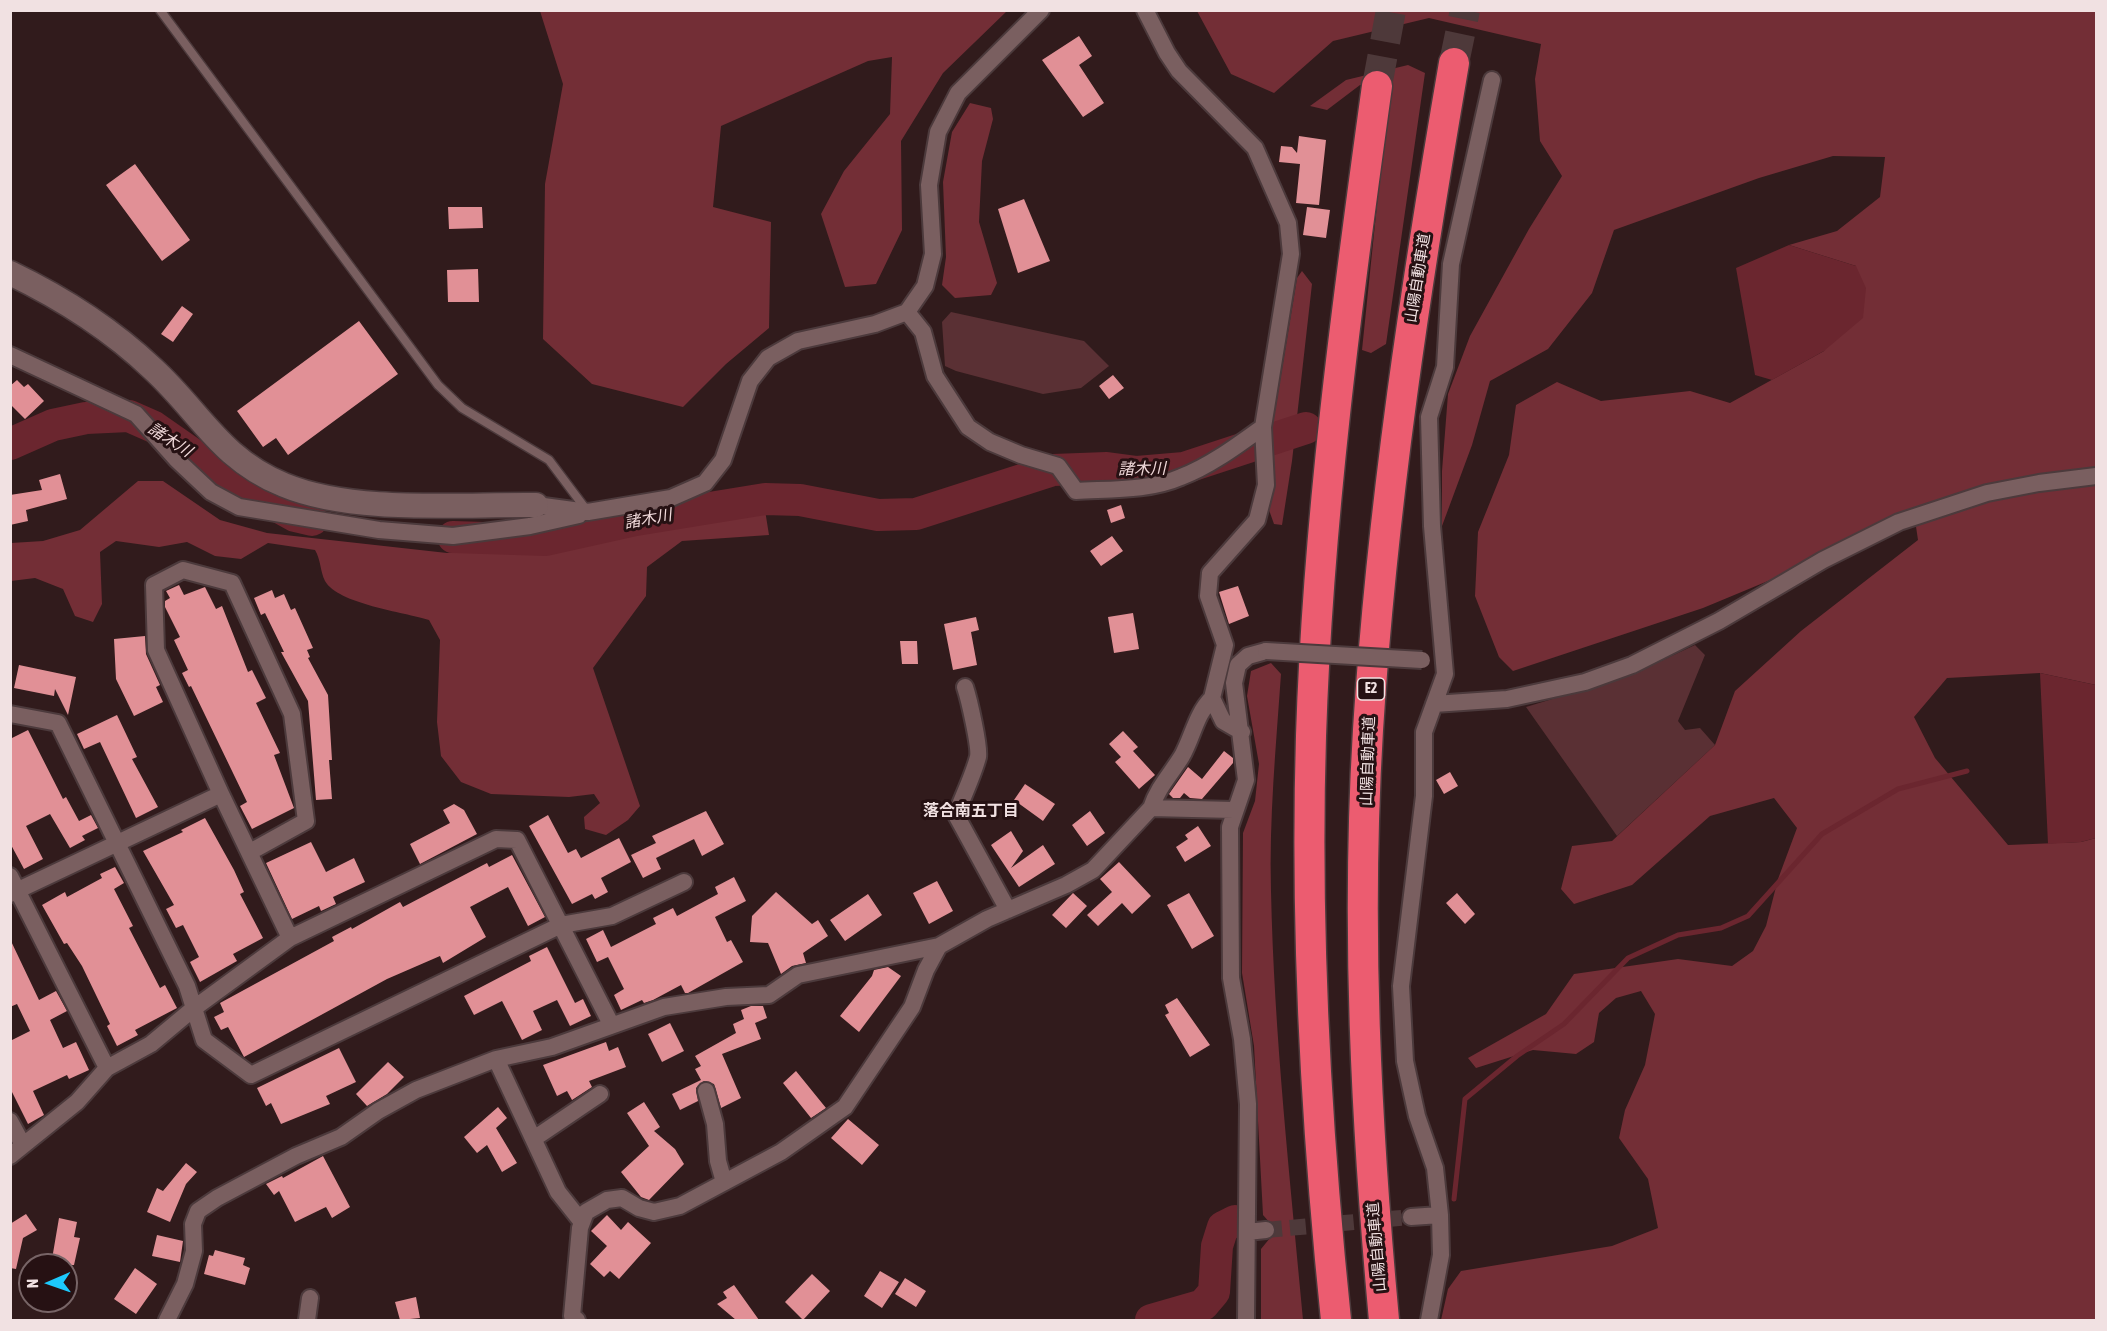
<!DOCTYPE html>
<meta charset="utf-8">
<style>
body{margin:0}
#map{position:relative;width:2107px;height:1331px;overflow:hidden;background:#311b1c;font-family:"Asap Condensed",sans-serif}
canvas{display:block}
.frame{position:absolute;inset:0;border:12px solid #f1e1e2;pointer-events:none}
.north{position:absolute;left:18px;top:1253px;width:60px;height:60px;box-sizing:border-box;background:#261113;border:2px solid #776466;border-radius:50%;rotate:268deg;font-size:16px;font-weight:700;line-height:24px;text-align:center;color:#f1e1e2}
.north::after{content:'';display:block;margin:auto;width:21px;height:27px;background:#1dc9fc;clip-path:polygon(50% 0,100% 100%,50% 72%,0 100%)}
</style>
<div id="map">
<canvas width="2107" height="1331"></canvas>
<div class="frame"></div>
<div class="north">N</div>
</div>
<script>
const context = document.querySelector('canvas').getContext('2d');
context.lineJoin = 'round';
function fillPath(path, color) { context.fillStyle = color; context.fill(path, 'evenodd'); }
function trace(path, color, width, dash) { context.strokeStyle = color; context.lineWidth = width; context.lineCap = dash ? 'butt' : 'round'; context.setLineDash(dash || []); context.stroke(path); }
function write(font, color, halo, rows, align = 'center') {
  context.font = font + ' "Asap Condensed","Noto Sans JP",sans-serif'; context.lineWidth = 6; context.setLineDash([]); context.textBaseline = 'middle'; context.strokeStyle = halo; context.fillStyle = color; for (const [text, x, y, turn = 0] of rows) {
    context.save(); context.translate(x, y); context.rotate((+turn || 0) * Math.PI / 180); context.textAlign = isNaN(turn) ? turn : align; if (halo) context.strokeText(text, 0, 0); context.fillText(text, 0, 0); context.restore();
  }
}
fillPath(new Path2D(`
 M951 312 1084 341 1109 366 1081 388 1043 394 956 371 945 366 942 322Z
 M1695 645 1705 655 1678 721 1685 730 1700 728 1715 745 1617 836 1526 707 1631 675Z`), '#5a3034');
fillPath(new Path2D(`
 M540 11V10L1007 11 943 73 901 141 902 230 876 284 845 287 821 214 844 171 890 114 892 57 868 61 721 126 713 207 771 222 769 328 726 364 683 407 592 384 543 339 545 184 563 84Z
 M1197 11H2096V685L2040 673 1947 678 1914 717 1935 758 2008 845 2081 842 2096 838V1320H1441L1448 1289 1461 1271 1612 1246 1658 1228 1648 1179 1619 1138 1625 1110 1645 1065 1655 1014 1641 991 1616 998 1599 1013 1594 1042 1576 1054 1533 1050 1476 1068 1468 1058 1546 1014 1574 974 1678 959 1732 966 1753 951 1766 926 1778 879 1797 828 1774 798 1710 816 1632 885 1574 904 1561 889 1572 846 1612 841 1715 745 1735 691 1801 631 1918 540 1914 513 1780 576 1703 608 1513 671 1499 657 1475 596 1478 532 1509 455 1516 405 1557 382 1601 401 1690 391 1730 403 1824 351 1856 266 1789 245 1837 231 1880 197 1885 157 1833 156 1759 178 1614 230 1592 293 1548 349 1490 381 1472 445 1442 526V471L1448 394 1470 336 1529 229 1562 176 1540 141 1535 79 1541 44 1429 18 1333 41 1274 93 1231 74Z
 M1408 65 1425 73 1386 344 1371 353 1362 350 1389 88 1360 85 1327 110 1310 106 1346 80Z
 M970 103 991 108 993 119 982 161 979 222 997 283 991 295 955 298 942 285 946 257 943 182 952 132Z
 M1302 271 1312 284 1292 461 1282 525 1274 524 1269 510 1274 486 1272 429 1297 278Z
 M138 481H163L220 520 267 533 447 553 523 545 581 546 735 496 765 510 769 535 682 541 647 567 646 596 593 668 640 806 628 820 606 835 585 829 584 817 600 803 594 794 569 797 491 794 461 782 441 756 437 722 440 640 429 620C404 612 338 604 325 581 320 571 321 560 315 550L268 543 241 559 215 556 187 542 159 547 116 541 100 552 102 604 93 622 75 616 63 589 35 578 11 581V543L43 541 80 530Z
 M1271 663 1281 674C1276 746 1269 819 1271 891 1274 1034 1290 1178 1303 1320H1261V1249L1270 1238V1223L1263 1215 1254 1046 1242 973 1243 833 1255 801 1259 764 1247 696 1251 671Z`), '#732e36');
fillPath(new Path2D(`
 M1789 245 1856 266 1866 288 1863 318 1824 351 1772 380 1755 375 1736 268Z
 M2040 673 2096 685V838L2081 842 2048 844Z`), '#6b262f');
trace(new Path2D(`
 M1454 1199 1465 1099 1517 1056 1564 1024 1628 958 1678 935 1721 928 1748 916 1822 834 1898 789 1967 771`), '#6b262f', 5);
trace(new Path2D(`
 M10 444 53 425 86 418 129 416 154 427 230 480 295 516 312 520
 M453 537 546 540 636 520 765 499 800 500 878 515 916 514 1053 470 1107 468 1137 472 1184 468 1306 428
 M1151 1320 1203 1305 1214 1292 1217 1246 1223 1227 1235 1221`), '#6b262f', 32);
fillPath(new Path2D(`
 M1079 36 1092 56 1079 65 1104 103 1083 117 1042 60Z
 M1299 136 1326 140 1319 205 1296 203 1300 164 1279 162 1281 146 1292 147 1297 153Z
 M135 164 190 240 162 261 106 185Z
 M1024 199 1050 261 1018 273 998 209Z
 M448 207H482L483 228 449 229Z
 M1307 207 1330 210 1326 238 1303 235Z
 M478 269 479 302H448L447 270Z
 M182 306 193 314 173 342 161 334Z
 M359 321 398 374 288 455 276 438 263 447 237 411Z
 M1113 375 1124 388 1109 399 1099 386Z
 M17 380 24 387 28 384 44 401 25 419 10 404V386Z
 M60 474 67 499 26 510 28 521 10 525V495L42 490 39 480Z
 M1121 505 1125 518 1111 523 1107 510Z
 M1112 536 1123 551 1101 566 1090 551Z
 M179 585 184 595 205 587 216 609 222 606 248 672 252 670 266 698 256 703 280 753 274 755 294 808 252 829 240 806 247 802 191 686 189 687 182 673 188 670 174 640 180 637 165 607V601L170 598 166 591Z
 M1238 586 1249 616 1229 624 1219 592Z
 M272 590 275 598 284 594 291 610 295 608 313 648 307 650 310 657 308 658 328 695 332 760H329L332 799 316 800 308 701 281 652H284L265 613 261 615 254 598Z
 M1133 613 1139 649 1114 653 1108 617Z
 M976 617 979 630 971 632 977 665 953 670 944 624Z
 M145 636 146 654 160 685 156 687 163 702 134 716 116 679 114 639Z
 M900 641H917L918 664H902Z
 M19 665 76 677 68 715 55 689 54 696 14 688Z
 M117 715 137 757 132 759 158 807 136 818 100 742 84 749 77 734Z
 M28 730 63 799 66 797 79 821 91 815 98 828 82 836 85 840 70 848 50 814 26 826 43 859 24 869 10 843V739Z
 M1123 731 1138 747 1133 751 1155 775 1139 789 1115 762 1121 757 1109 744Z
 M1224 751 1233 758V763L1202 799 1190 798 1184 793 1180 798H1173L1169 794 1188 767 1202 779Z
 M1450 772 1458 786 1444 794 1436 780Z
 M1025 784 1055 804 1043 821 1014 800Z
 M454 804 464 810 477 834 420 864 410 844 450 823 443 810Z
 M706 811 724 844 702 856 694 839 656 858 661 869 643 878 631 855 656 843 652 836Z
 M1090 811 1105 833 1087 846 1072 825Z
 M548 815 568 853 576 849 581 858 619 838 631 862 601 878 608 892 595 899 592 894 572 904 529 826Z
 M205 818 234 870 244 892 240 894 263 938 233 954 237 961 200 982 190 962 199 957 183 925 176 928 166 909 174 905 143 851 183 832 181 830Z
 M1198 826 1211 846 1185 862 1176 847 1188 839 1185 835Z
 M1011 831 1023 851 1011 868 1043 845 1055 864 1019 887 991 845Z
 M311 842 326 872 354 858 365 882 333 897 336 904 321 911 319 906 292 919 266 863Z
 M512 855 545 917 528 926 508 887 470 907 486 937 443 963 440 956 387 979 244 1057 228 1027 221 1030 214 1017 224 1012 220 1003 334 941 332 937 351 927 352 929 400 902 403 907 487 863 489 867Z
 M1119 862 1151 896 1132 914 1122 903 1098 926 1087 915 1112 892 1100 879Z
 M115 867 124 883 114 889 133 926 129 928 160 988 165 985 177 1008 135 1030 138 1035 117 1046 107 1026 110 1024 82 966 67 943 64 944 42 905 65 892 67 897 102 878 100 874Z
 M734 877 746 901 715 917 727 942 731 940 743 962 688 993H685L681 985 653 1000 644 1003 642 1000 621 1010 614 995 624 989 608 957 597 962 586 939 603 930 611 947 656 924 653 918 673 908 677 916 718 894 715 887Z
 M937 881 953 911 929 924 913 893Z
 M776 892 812 924 818 920 828 936 803 953 806 963 792 966 781 974 768 943 750 942 752 916Z
 M1073 893 1087 906 1066 928 1052 915Z
 M1189 893 1214 936 1192 949 1167 905Z
 M1457 893 1475 914 1465 924 1446 903Z
 M868 894 882 915 845 941 830 920Z
 M10 939 39 1000 56 991 67 1011 50 1020 63 1048 76 1042 89 1070 69 1079 67 1075 33 1091 44 1115 28 1124 10 1088V1041L30 1031 17 1004 10 1007Z
 M547 947 575 1003 583 999 591 1016 570 1026 557 1000 533 1011 542 1030 522 1040 502 1001 474 1015 464 996 531 961 529 956Z
 M888 967 901 976 859 1032 840 1016 872 976 874 970Z
 M1177 998 1210 1045 1190 1057 1165 1015 1169 1013 1165 1005Z
 M751 1006H763L767 1018 755 1023 761 1039 722 1054 741 1098 721 1108 714 1084 704 1081 696 1088 698 1101 680 1110 672 1094 701 1080 695 1069 701 1066 695 1056 736 1033 733 1024 744 1019 741 1010Z
 M670 1023 684 1051 662 1062 648 1034Z
 M606 1042 609 1051 618 1047 626 1067 589 1081 592 1087 572 1100 567 1091 557 1096 543 1065Z
 M339 1048 356 1082 326 1096 330 1104 281 1124 271 1103 266 1106 257 1088Z
 M388 1062 404 1077 387 1094 367 1106 356 1094Z
 M796 1071 826 1108 811 1118 783 1083Z
 M644 1102 660 1127 654 1131 675 1149 684 1164 649 1200 641 1197 621 1172 649 1146 627 1113Z
 M498 1107 507 1118 496 1128 517 1163 502 1172 487 1145 477 1153 464 1137Z
 M848 1119 879 1145 862 1165 831 1138Z
 M323 1156 350 1207 332 1218 326 1207 295 1222 279 1191 274 1195 266 1184 282 1176 283 1178Z
 M186 1163 197 1172 186 1184 170 1222 147 1212 157 1188 163 1191Z
 M26 1214 37 1230 23 1238 16 1269 10 1268V1224Z
 M607 1215 621 1230 628 1222 651 1243 619 1279 610 1271 604 1277 590 1264 607 1246 591 1231Z
 M59 1218 77 1222 74 1237 80 1238 74 1265H51Z
 M157 1235 183 1241 180 1262 152 1256Z
 M215 1250 245 1258 243 1265 250 1268 245 1285 204 1274 209 1255 213 1256Z
 M135 1268 157 1284 136 1314 114 1299Z
 M880 1271 899 1282 882 1308 864 1296Z
 M812 1274 830 1291 803 1320 785 1302Z
 M905 1278 926 1291 916 1307 895 1294Z
 M734 1285 759 1320H736L717 1304 727 1298 723 1292Z
 M416 1297 420 1318 400 1320 395 1302Z`), '#e19096');
trace(new Path2D(`
 M1266 1230 1411 1217`), '#4e393a', 16, [16, 8]);
trace(new Path2D(`
 M1454 63 1465 10
 M1377 86 1391 10`), '#4e393a', 30, [30, 15]);
const lane = new Path2D(`
 M160 10 438 385 462 408 549 460 588 512`);
const street = new Path2D(`
 M1145 10 1167 53 1179 71 1255 148 1288 223 1291 254 1263 427 1266 485 1257 520 1210 573 1208 596 1225 645 1212 698 1223 721 1242 732
 M907 312 923 332 935 376 968 427 990 442 1021 455 1058 466 1076 491C1111 489 1149 491 1181 477 1210 466 1238 445 1263 427
 M10 355 136 414 177 460 211 492 239 507 379 530 453 536 530 526 579 515
 M536 505 588 512 671 498 705 483 723 460 750 381 768 358 798 341 875 324 907 312 925 286 933 254 929 185 938 132 958 93 1041 10
 M965 687C969 699 980 747 978 757 973 776 963 796 956 815L1008 910
 M1434 704 1507 699 1585 682 1632 665 1719 621 1823 560 1899 522 1987 493 2039 483 2096 476
 M10 714 58 723 187 986 204 1040 251 1075 561 925 612 916 684 882
 M1151 808C1158 787 1171 774 1182 756 1193 736 1196 714 1212 698
 M250 852 306 821 292 714 232 583 183 570 154 585 156 650 221 794 290 938
 M10 876 107 1068
 M10 894 221 794
 M496 1059 558 1192 581 1221
 M706 1091 715 1124 718 1161 724 1182
 M10 1121 23 1145
 M535 1138 600 1094
 M10 1156 77 1102 107 1068 151 1044 193 1009 290 938 496 839 517 840 611 1024
 M1411 1217 1440 1215
 M1247 1232 1266 1230
 M167 1320 185 1284 194 1251 193 1224 198 1211 217 1198 296 1156 341 1137 378 1111 416 1090 496 1059 552 1047 664 1007 726 997 769 995 798 975 939 946
 M307 1320 310 1298
 M577 1320 572 1316 580 1228 586 1212 607 1200 622 1198 639 1208 654 1212 680 1206 781 1152 845 1107 912 1007 926 970 939 946 987 919 1066 885 1093 870 1151 808 1234 810
 M1246 1320 1248 1104 1242 1039 1231 978 1230 827 1246 780 1234 683 1238 665 1248 656 1266 651
 M1429 1320 1441 1255 1440 1215 1435 1168 1417 1116 1405 1061 1401 986 1424 796V732L1445 674 1432 526 1429 417 1445 367 1451 264 1492 80`);
const secondary = new Path2D(`
 M10 273C62 298 112 330 153 369 200 412 220 459 284 485 354 514 460 504 536 505`);
const highway = new Path2D(`
 M1336 1320C1316 1127 1305 932 1311 736 1318 518 1347 302 1377 86
 M1384 1320C1366 1125 1356 927 1368 730 1382 506 1416 284 1454 63`);
trace(lane, '#4c3a3c', 11);
trace(street, '#4c3a3c', 20);
trace(secondary, '#4c3a3c', 27);
trace(highway, '#4c3a3c', 33);
trace(lane, '#7a5f60', 8);
trace(street, '#7a5f60', 16);
trace(secondary, '#7a5f60', 24);
trace(highway, '#ec5c70', 30);
const streetBridge = new Path2D(`
 M1266 651 1422 660`);
trace(streetBridge, '#4c3a3c', 20, []);
trace(streetBridge, '#7a5f60', 16);
for (const [x, y, w] of [
 [1371,689,27]
]) { const box = new Path2D(); box.roundRect(x - w / 2, y - 11, w, 22, 4.5); context.fillStyle = '#261113'; context.fill(box); trace(box, '#f1e1e2', 1.5); }
write('bold 14px', '#f1e1e2', null, [
 ["E2",1371,689]
]);
write('15px', '#f1e1e2', '#261113', [
 ["山陽自動車道",1418,278,-81],
 ["山陽自動車道",1368,761,-88],
 ["山陽自動車道",1377,1247,-95]
]);
write('italic 16px', '#f1dadb', '#261113', [
 ["諸木川",170,440,33],
 ["諸木川",1142,469,-1],
 ["諸木川",648,519,-10]
]);
write('bold 16px', '#f1e1e2', '#261113', [
 ["落合南五丁目",971,811]
]);
</script>
